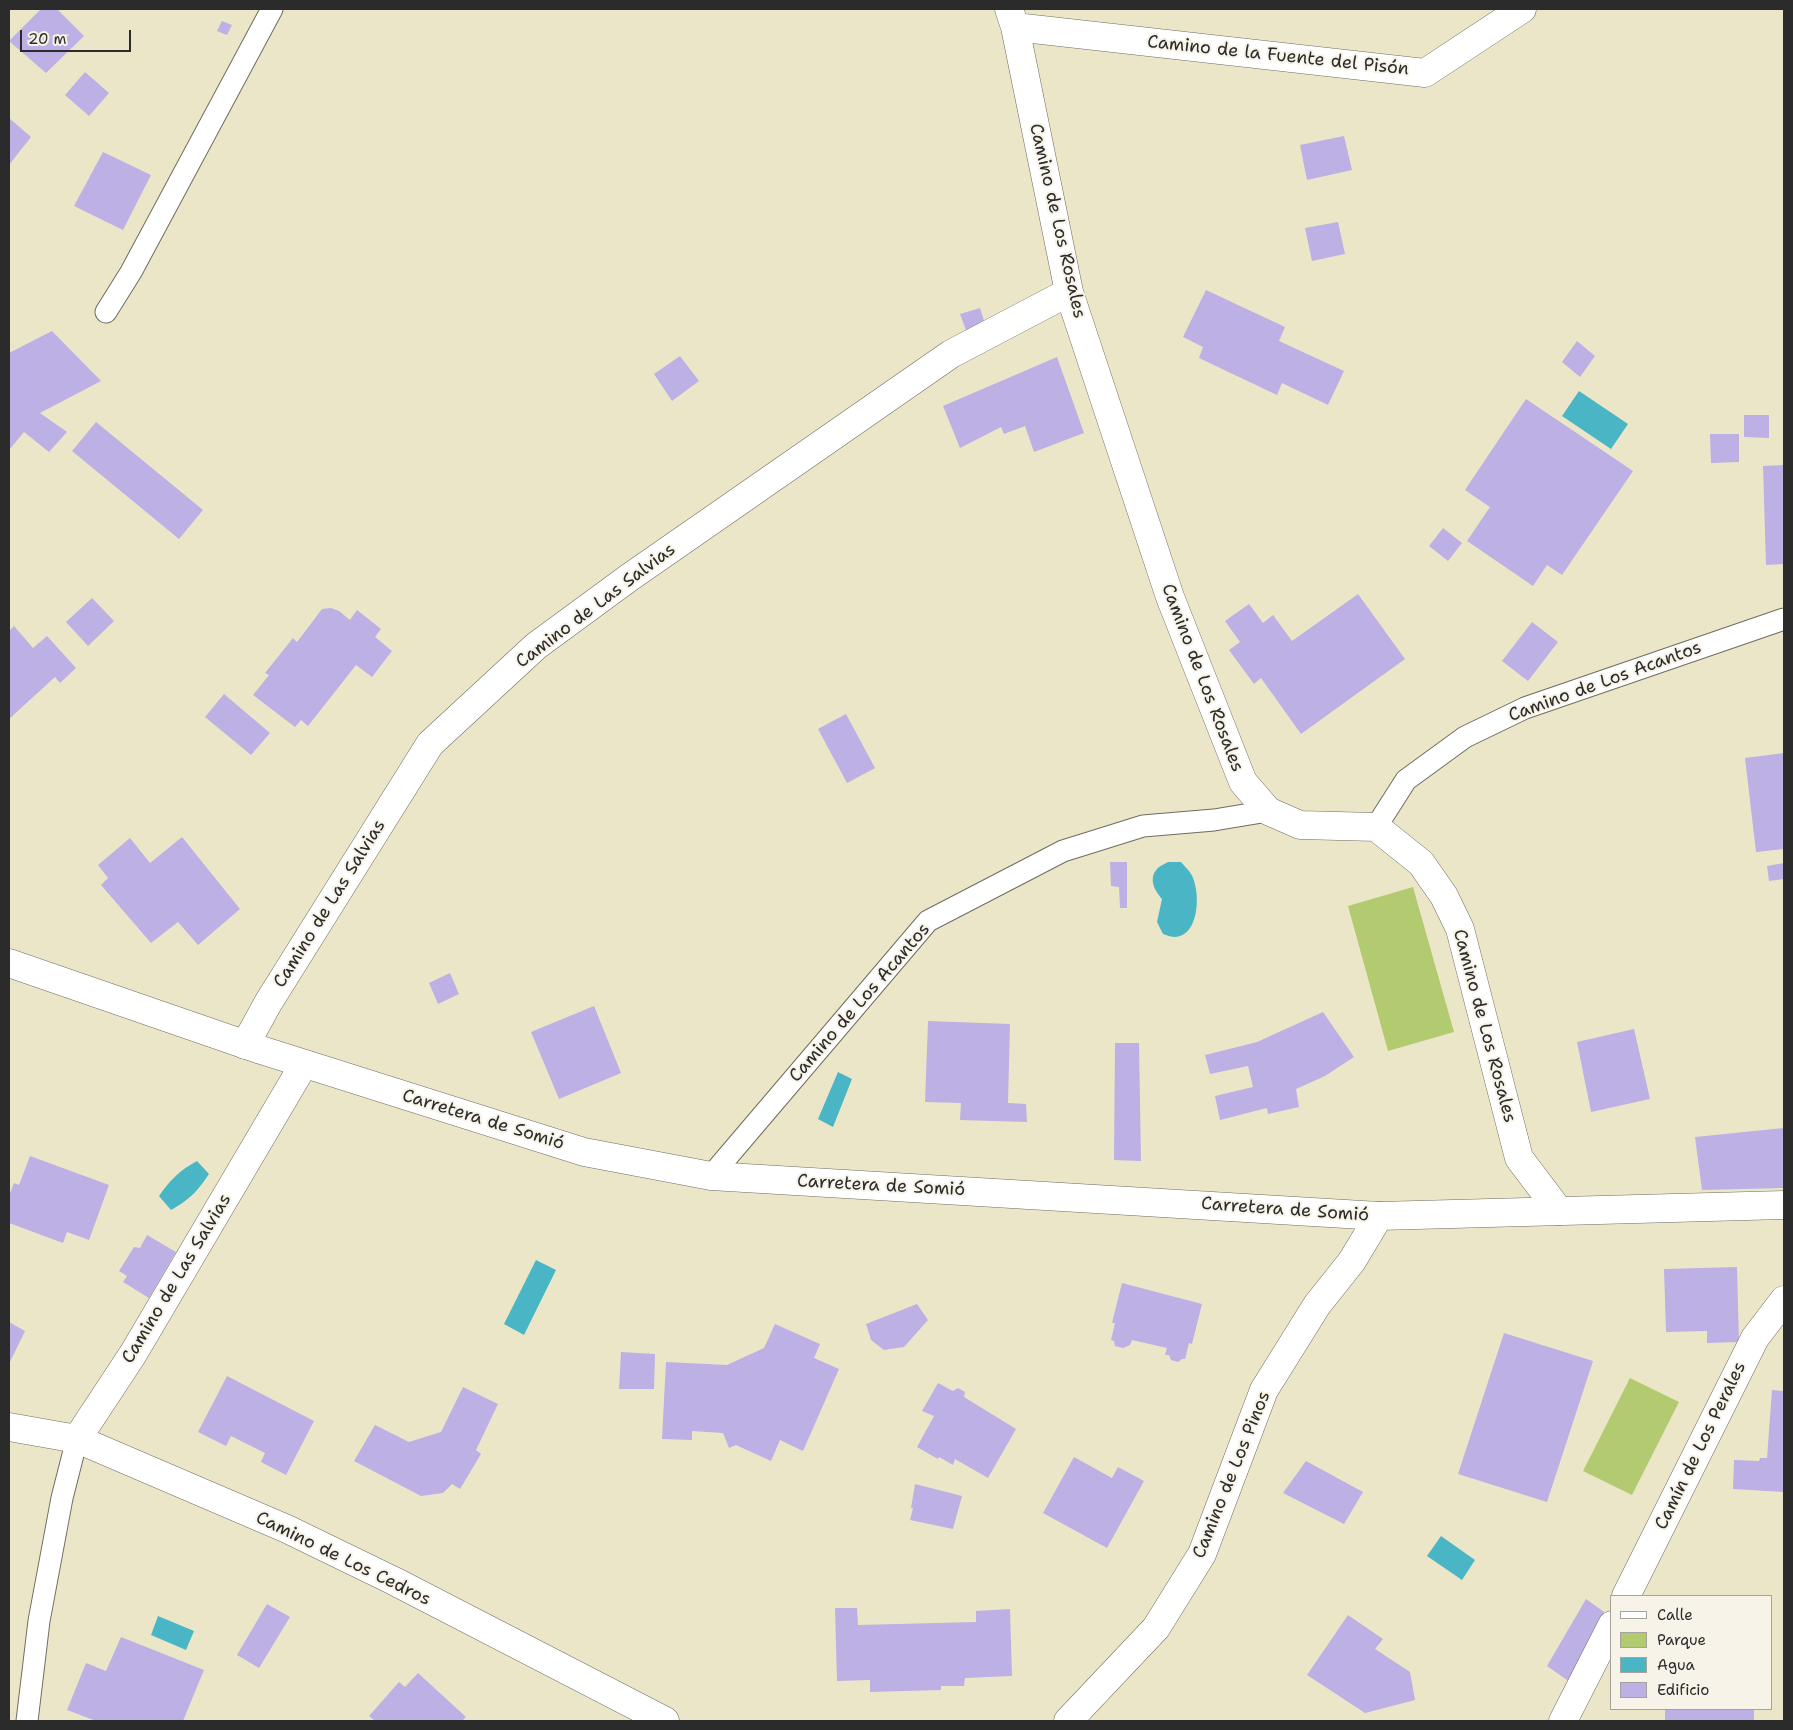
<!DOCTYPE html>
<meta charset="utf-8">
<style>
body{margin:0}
#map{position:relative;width:1793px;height:1730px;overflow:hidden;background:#ece6c9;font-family:"Shantell Sans",sans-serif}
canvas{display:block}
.frame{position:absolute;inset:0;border:10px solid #2b2b2b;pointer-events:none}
.legend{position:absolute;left:1610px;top:1595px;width:162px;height:115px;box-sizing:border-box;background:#f7f3e8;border:1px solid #a5a39c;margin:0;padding:6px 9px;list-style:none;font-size:15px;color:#2b2b2b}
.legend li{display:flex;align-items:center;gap:10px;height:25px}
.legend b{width:25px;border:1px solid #a5a39c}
.scale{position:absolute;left:20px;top:30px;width:111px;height:22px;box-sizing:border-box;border:2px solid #2b2b2b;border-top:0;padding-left:6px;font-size:15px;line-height:18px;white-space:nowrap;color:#2b2b2b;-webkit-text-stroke:4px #f7f3e8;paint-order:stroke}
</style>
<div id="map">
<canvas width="1793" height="1730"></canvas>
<div class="frame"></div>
<ul class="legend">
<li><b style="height:6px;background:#fff"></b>Calle</li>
<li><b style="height:14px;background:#b2cb70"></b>Parque</li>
<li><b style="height:14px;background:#4ab6c5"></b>Agua</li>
<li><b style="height:14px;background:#bcb0e5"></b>Edificio</li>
</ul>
<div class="scale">20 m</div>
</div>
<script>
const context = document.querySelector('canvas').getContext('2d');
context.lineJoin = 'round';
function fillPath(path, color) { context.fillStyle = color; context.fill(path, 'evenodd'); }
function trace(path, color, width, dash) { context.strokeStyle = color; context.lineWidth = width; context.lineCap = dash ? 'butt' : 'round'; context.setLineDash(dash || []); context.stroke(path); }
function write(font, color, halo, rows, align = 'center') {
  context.font = font + ' "Shantell Sans",sans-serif'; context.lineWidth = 4; context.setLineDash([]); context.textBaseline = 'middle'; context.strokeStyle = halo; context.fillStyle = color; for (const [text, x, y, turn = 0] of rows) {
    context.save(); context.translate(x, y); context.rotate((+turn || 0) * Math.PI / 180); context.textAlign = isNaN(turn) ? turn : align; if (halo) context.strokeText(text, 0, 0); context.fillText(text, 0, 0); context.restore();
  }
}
fillPath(new Path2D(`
 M1413 887 1454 1032 1388 1051 1348 906Z
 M1630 1378 1679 1402 1632 1495 1583 1471Z`), '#b2cb70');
fillPath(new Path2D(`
 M1579 391 1628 424 1611 449 1562 416Z
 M1168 862H1181C1184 866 1189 870 1191 874 1201 890 1200 936 1175 937 1171 937 1167 935 1163 934L1157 922 1162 899C1155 891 1148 879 1157 869 1159 866 1165 864 1168 862Z
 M838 1072 852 1079 833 1127 818 1119Z
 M197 1161 209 1174C197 1192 189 1200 171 1210L159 1196C170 1180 180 1170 197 1161Z
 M536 1260 556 1270 524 1335 504 1324Z
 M1441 1536 1475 1560 1462 1580 1427 1556Z
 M158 1616 194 1631 186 1650 151 1635Z`), '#4ab6c5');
fillPath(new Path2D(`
 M41 9H57L84 36 46 73 9 41Z
 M222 21 232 25 227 35 217 31Z
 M85 72 109 93 89 116 65 95Z
 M9 118 31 137 9 165Z
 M1344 136 1352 170 1307 180 1300 145Z
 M103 152 151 175 123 230 74 206Z
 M1338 222 1345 254 1312 261 1305 228Z
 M1206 290 1285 327 1279 341 1344 371 1328 405 1282 383 1277 395 1199 358 1203 347 1183 337Z
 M980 308 986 327 967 333 960 314Z
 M52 331 101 381 40 413 67 432 49 452 24 432 9 450V353Z
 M1577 341 1595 356 1580 377 1562 362Z
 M680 356 699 381 672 401 654 374Z
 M1057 357 1084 433 1034 452 1025 426 1004 434 1001 427 960 448 943 406Z
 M1526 399 1633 471 1562 575 1547 565 1533 586 1467 541 1490 507 1465 490Z
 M1744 415H1769V438L1744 437Z
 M96 422 203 510 179 539 72 451Z
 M1710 434H1739V462L1711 463Z
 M1784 465V564L1766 565 1763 466Z
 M1443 528 1462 543 1448 561 1429 546Z
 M1358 594 1405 659 1301 734 1261 678 1254 684 1229 650 1240 642 1225 621 1249 604 1263 623 1273 615 1292 641Z
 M92 598 114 621 88 646 66 622Z
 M331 608 339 611 350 620 357 610 381 629 375 637 392 651 372 677 356 665 308 726 301 720 295 727 253 695 269 675 265 673 293 638 297 642 322 609Z
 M1532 622 1558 642 1528 681 1502 661Z
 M14 626 33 648 47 636 76 668 60 683 55 677 9 719V631Z
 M224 694 270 733 251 755 205 717Z
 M846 714 875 768 847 783 818 729Z
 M1784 753V849L1756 852 1745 758Z
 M182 837 240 909 198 945 178 922 151 943 101 885 108 878 98 865 130 838 150 863Z
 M1110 862H1127V908H1120L1119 887 1111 886Z
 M1784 863V879L1769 881 1767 866Z
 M450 973 459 994 438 1004 429 983Z
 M594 1006 621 1073 559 1099 531 1032Z
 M1323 1012 1354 1057 1325 1076 1296 1089 1299 1107 1268 1114 1267 1108 1220 1120 1215 1096 1253 1087 1248 1066 1210 1074 1205 1055 1257 1042Z
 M928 1021 1010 1024 1008 1103 1026 1104 1027 1122 960 1120 961 1103 925 1102Z
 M1634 1029 1650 1099 1591 1112 1577 1042Z
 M1115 1043H1139L1141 1161 1114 1160Z
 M1784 1128V1188L1702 1190 1695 1137Z
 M30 1156 109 1185 89 1240 67 1232 63 1243 9 1223V1196L14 1183 19 1185Z
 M147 1235 176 1252 149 1298 123 1282 127 1276 119 1271 134 1247 140 1248Z
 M1737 1267 1739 1342 1707 1343V1331L1666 1332 1664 1269Z
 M1122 1283 1202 1304 1192 1344 1189 1343 1185 1359H1182L1178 1362 1171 1360 1169 1355H1165L1167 1348 1132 1340 1130 1345 1123 1348 1115 1346 1114 1341 1111 1340 1115 1323H1112Z
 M917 1304 928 1320 904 1347 884 1350 871 1340 866 1324Z
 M9 1322 25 1331 9 1364Z
 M775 1324 820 1344 814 1358 839 1369 803 1451 780 1440 771 1461 736 1445 729 1448 723 1433 692 1431V1440L662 1439 666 1362 727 1365 764 1348Z
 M1504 1333 1593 1361 1547 1502 1458 1474Z
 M621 1352 655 1354 654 1389H619Z
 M227 1376 314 1421 286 1475 261 1462 265 1453 231 1436 226 1446 198 1432Z
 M938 1383 953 1391 958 1388 965 1392 964 1397 1016 1429 988 1478 955 1459 953 1465 939 1457 938 1459 917 1447 934 1416 922 1411Z
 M463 1387 498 1404 476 1450 481 1454 460 1489 452 1484 443 1493 421 1496 354 1461 375 1425 409 1442 441 1432Z
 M1772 1390 1784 1391V1492L1733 1489 1734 1460 1759 1461 1760 1458H1767Z
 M1074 1457 1112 1478 1118 1467 1144 1481 1107 1548 1043 1513Z
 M1306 1461 1363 1492 1344 1524 1283 1493Z
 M915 1484 962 1496 953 1529 910 1520 913 1508H911Z
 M1586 1599 1604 1612 1570 1682 1547 1666Z
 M267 1604 290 1617 259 1668 237 1655Z
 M835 1608H857L858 1625 976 1622V1611L1010 1609 1012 1676 965 1678 964 1686H941V1690L870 1692V1680L837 1681Z
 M1348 1615 1383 1639 1375 1649 1410 1672 1415 1700 1365 1713 1307 1675Z
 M121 1637 204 1670 183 1721H96L67 1710 86 1663 106 1671Z
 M418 1673 466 1717 462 1721H375L369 1716 399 1682 405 1687Z
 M1665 1709H1754V1721H1665Z`), '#bcb0e5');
const service = new Path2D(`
 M106 312 131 272 272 9
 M1376 827 1406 780 1465 737 1525 708 1784 619
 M711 1176 928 921 1063 851 1143 826 1214 820 1268 811
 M27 1721 39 1621 62 1498 77 1439`);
const minor = new Path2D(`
 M1009 9 1015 27 1069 292 1170 597 1243 782 1268 811 1300 825 1376 827 1421 863 1444 896 1460 929 1519 1158 1559 1211
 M1015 27 1425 73 1522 9
 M245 1045 268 1003 430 744 536 646 630 577 951 354 1069 292
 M9 1427 77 1439 287 1529 394 1581 665 1721
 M77 1439 133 1354 304 1064
 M1626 1596 1755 1338 1784 1300
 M1068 1721 1156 1628 1202 1554 1264 1390 1317 1305 1352 1261 1379 1216
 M1563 1721 1612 1625`);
const tertiary = new Path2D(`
 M9 963 261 1050 584 1152 711 1176 1379 1216 1784 1205`);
trace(service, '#6f6c62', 23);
trace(minor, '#6f6c62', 29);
trace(tertiary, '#6f6c62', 29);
trace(service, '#fff', 21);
trace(minor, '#fff', 28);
trace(tertiary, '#fff', 28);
write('18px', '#2b2b2b', '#f7f3e8', [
 ["Camino de la Fuente del Pisón",1278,56,6],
 ["Camino de Los Rosales",1057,221,77],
 ["Camino de Las Salvias",596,606,-37],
 ["Camino de Los Rosales",1202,678,69],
 ["Camino de Los Acantos",1605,682,-20],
 ["Camino de Las Salvias",330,904,-58],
 ["Camino de Los Acantos",860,1003,-49],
 ["Camino de Los Rosales",1484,1026,75],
 ["Carretera de Somió",483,1120,17],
 ["Carretera de Somió",881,1186,3],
 ["Carretera de Somió",1285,1210,4],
 ["Camino de Las Salvias",177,1279,-59],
 ["Camín de Los Perales",1701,1446,-64],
 ["Camino de Los Pinos",1232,1475,-68],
 ["Camino de Los Cedros",343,1559,26]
]);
</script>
